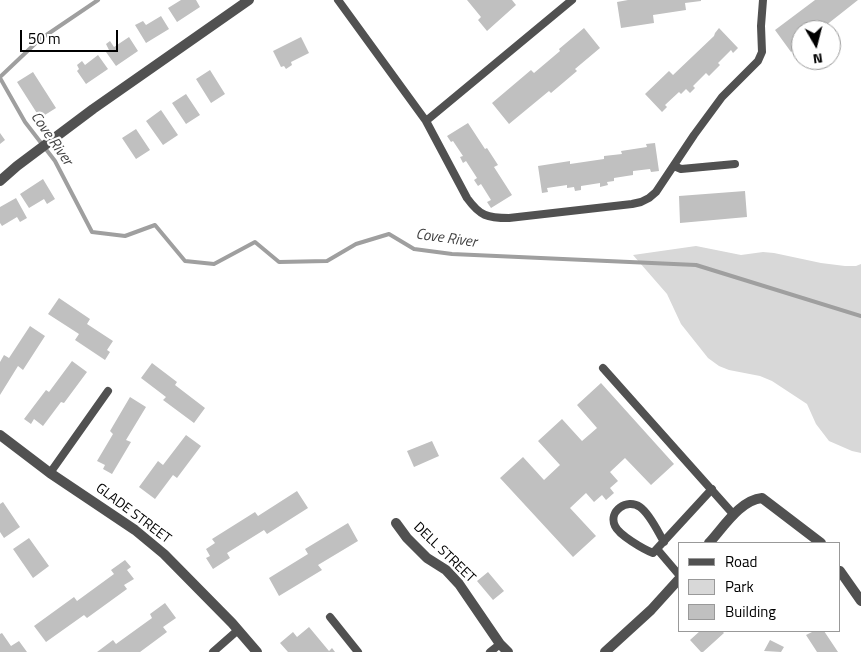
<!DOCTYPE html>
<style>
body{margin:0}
#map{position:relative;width:861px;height:652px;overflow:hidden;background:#fff;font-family:"Titillium Web",sans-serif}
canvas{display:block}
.legend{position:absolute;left:678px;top:542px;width:162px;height:90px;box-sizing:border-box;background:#fff;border:1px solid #999;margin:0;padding:6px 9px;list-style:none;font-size:15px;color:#000}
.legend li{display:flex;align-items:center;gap:10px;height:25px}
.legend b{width:25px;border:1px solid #999}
.north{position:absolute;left:791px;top:20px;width:50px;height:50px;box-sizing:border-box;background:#fff;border:1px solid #999;border-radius:50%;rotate:172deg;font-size:14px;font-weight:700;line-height:20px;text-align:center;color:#000}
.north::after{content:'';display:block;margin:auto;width:18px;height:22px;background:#000;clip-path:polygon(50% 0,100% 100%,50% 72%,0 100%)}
.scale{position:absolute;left:20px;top:30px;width:98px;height:22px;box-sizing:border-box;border:2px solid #000;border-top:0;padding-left:6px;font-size:15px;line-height:18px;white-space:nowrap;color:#000;-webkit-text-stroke:4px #fff;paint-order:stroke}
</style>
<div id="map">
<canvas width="861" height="652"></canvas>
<ul class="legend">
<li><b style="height:6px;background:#515151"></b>Road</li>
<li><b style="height:14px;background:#d8d8d8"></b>Park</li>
<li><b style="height:14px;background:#c0c0c0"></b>Building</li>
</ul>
<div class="north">N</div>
<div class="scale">50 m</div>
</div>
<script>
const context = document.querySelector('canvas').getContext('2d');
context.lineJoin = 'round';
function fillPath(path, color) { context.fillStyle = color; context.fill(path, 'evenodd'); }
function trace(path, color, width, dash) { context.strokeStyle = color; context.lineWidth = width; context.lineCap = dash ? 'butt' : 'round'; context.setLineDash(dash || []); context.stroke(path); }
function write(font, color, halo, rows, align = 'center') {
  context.font = font + ' "Titillium Web",sans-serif'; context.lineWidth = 4.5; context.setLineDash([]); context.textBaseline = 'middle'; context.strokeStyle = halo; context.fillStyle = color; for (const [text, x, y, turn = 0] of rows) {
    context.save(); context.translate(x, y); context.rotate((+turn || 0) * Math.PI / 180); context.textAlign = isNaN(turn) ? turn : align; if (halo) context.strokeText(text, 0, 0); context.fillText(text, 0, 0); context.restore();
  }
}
fillPath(new Path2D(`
 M696 246 741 255 763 252 774 253 821 263 845 266H856L861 264V453L852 451 829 441 816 424 807 404 772 381 760 376 729 370 719 366 708 358 681 324 667 294 633 255Z`), '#d8d8d8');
trace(new Path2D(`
 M0 77 39 40 98 0
 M0 78 25 122 55 161 92 232 125 236 155 225 185 261 214 264 255 242 279 262 327 261 356 244 389 234 414 249 452 254 696 265 861 316`), '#9f9f9f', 4);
fillPath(new Path2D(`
 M181 0H196L200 7 177 22 168 8Z
 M467 0H512L516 5 487 31 478 20 481 17Z
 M628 0H701V1L685 3 686 10 653 15 654 23 621 28 617 2Z
 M815 0H858L820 30H801V44L791 52 775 30Z
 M161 16 169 29 146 43 135 25 143 21 146 25Z
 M584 28 600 48 575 69 577 71 551 93 549 91 509 124 492 103 531 70 534 73 560 51 559 49Z
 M719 28 738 48 733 53 731 50 718 63 720 65 709 76 706 73 693 86 695 88 690 93 686 89 681 94 679 92 665 105 667 107 662 112 645 94 669 71 673 75 714 36 715 33Z
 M129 37 138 51 116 66 106 52 109 50 106 44 110 41 114 47Z
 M301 37 309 53 291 62 292 65 286 69 284 66 281 67 273 51Z
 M98 55 108 69 86 84 77 71 79 69 77 65 82 61 85 65Z
 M210 70 225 94 211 103 196 79Z
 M33 72 56 108 40 118 17 82Z
 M186 94 200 115 186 124 172 103Z
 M161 110 178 135 163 145 146 121Z
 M468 123 485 149 487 148 498 165 494 167 512 195 491 208 487 202 491 200 481 184 478 186 474 180 477 178 466 161 463 163 460 157 463 156 453 141 451 142 447 136Z
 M136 129 150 150 136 159 122 138Z
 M0 133 5 140 0 144Z
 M655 143 659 171 651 172 650 169 633 171V175L614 178V181L607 182 608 185 600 187V183L581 186V190L575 191 574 187 567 188V185L547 188 548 192 542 193 538 166 570 161V164L604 159V156L622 154 621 151 647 147 646 144Z
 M43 179 55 199 47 204 44 199 29 208 20 194Z
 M745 191 747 217 680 223 679 196Z
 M16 198 27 218 20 222 17 217 2 226 0 223V207Z
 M59 298 90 319 87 324 113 341 107 350 110 352 105 360 75 340 79 334 48 314Z
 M30 326 45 336 23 370 18 366 0 395V362L4 355 9 358Z
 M72 361 87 372 64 403 61 402 43 426 34 419 31 424 24 419 46 390 49 392Z
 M152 363 177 382 175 385 205 408 194 423 163 400 166 397 141 378Z
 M601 383 674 464 651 485 625 458 610 472 618 481 610 488 614 493 606 500 602 495 594 502 586 493 570 508 596 536 573 557 500 478 523 457 544 480 560 465 538 441 562 419 582 441 597 428 577 405Z
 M130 397 146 407 126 440 131 442 112 474 103 469 105 465 97 461 113 434 110 431Z
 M186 435 201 446 177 478 173 475 155 499 139 487 158 461 163 465Z
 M432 441 439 456 414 467 407 451Z
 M297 491 308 508 267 534 264 530 227 553 230 558 213 569 206 558 210 556 206 549 215 543 212 539 255 512 258 516Z
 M3 502 20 527 4 538 0 532V504Z
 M348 523 358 541 318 565 322 570 279 596 269 578 308 554 305 549Z
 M29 538 49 566 33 578 13 549Z
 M125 560 131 567 127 570 134 579 124 585 127 589 87 618 84 615 46 642 34 626 74 597 77 601 114 574 111 570Z
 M488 572 504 591 493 600 477 581Z
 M165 603 176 618 163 627 167 632 140 652H97L113 640 116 644 152 618 150 614Z
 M309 627 329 651 332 648 335 652H288L280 643 293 632 297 637Z
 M700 631H722L724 633 703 652H701L690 640Z
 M814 631H824L838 652H817L806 635Z
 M2 633 11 646 19 641 27 652H0V634Z
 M770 640 784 647 781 652 764 651Z`), '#c0c0c0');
trace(new Path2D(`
 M338 0 426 121 572 0
 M426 121 467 198C480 216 487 218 509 218L632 204 641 202 649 198 656 192 694 135 722 97 758 61 762 52 761 26 763 0
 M674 166 681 169 735 164
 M603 368 734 515
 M50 473 108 391
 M664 542C658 532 650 514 640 507 627 498 608 511 615 526 619 535 643 549 653 553L712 489
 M657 549 680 576
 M330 617 358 652
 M213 652 238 630
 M490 652 500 644`), '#515151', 8);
trace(new Path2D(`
 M0 181 17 166 93 109 249 0
 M0 435 50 473 135 530 164 554 232 623 257 652
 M396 523 407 538 427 558 446 570 459 584 500 644 508 652
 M709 543C723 528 740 500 762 498L821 543
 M840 571 861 601
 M605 652 651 610 680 578`), '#515151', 10);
write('14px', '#000', '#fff', [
 ["GLADE STREET",133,514,37],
 ["DELL STREET",444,553,44]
]);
write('italic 15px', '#404040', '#fff', [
 ["Cove River",51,139,55],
 ["Cove River",446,239,8]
]);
</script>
